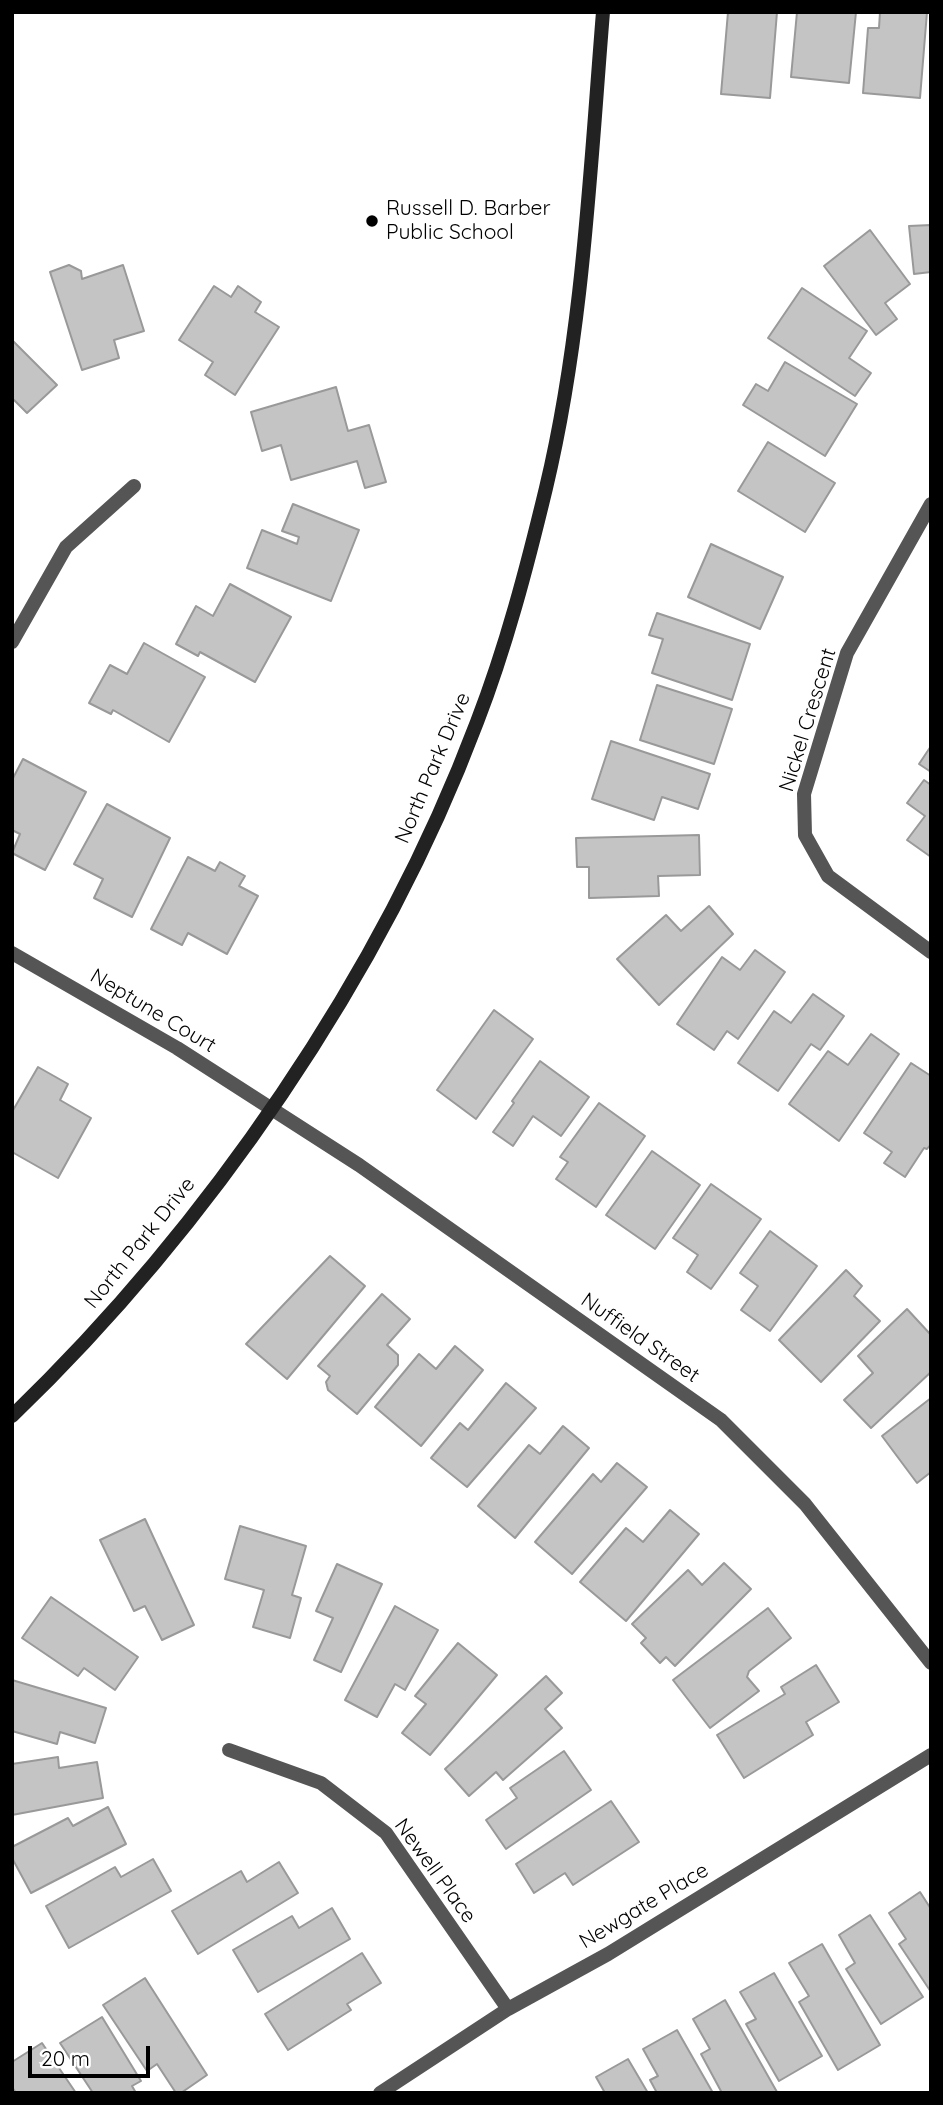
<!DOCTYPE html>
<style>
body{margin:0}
#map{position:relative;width:943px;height:2105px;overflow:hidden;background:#fff;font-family:Quicksand,sans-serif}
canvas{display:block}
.frame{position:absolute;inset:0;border:14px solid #000;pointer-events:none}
.scale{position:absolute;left:28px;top:2046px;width:122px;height:32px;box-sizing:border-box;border:4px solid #000;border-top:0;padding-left:9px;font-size:21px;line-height:24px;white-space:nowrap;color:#000;-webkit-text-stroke:5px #fff;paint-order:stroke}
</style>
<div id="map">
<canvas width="943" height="2105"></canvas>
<div class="frame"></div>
<div class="scale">20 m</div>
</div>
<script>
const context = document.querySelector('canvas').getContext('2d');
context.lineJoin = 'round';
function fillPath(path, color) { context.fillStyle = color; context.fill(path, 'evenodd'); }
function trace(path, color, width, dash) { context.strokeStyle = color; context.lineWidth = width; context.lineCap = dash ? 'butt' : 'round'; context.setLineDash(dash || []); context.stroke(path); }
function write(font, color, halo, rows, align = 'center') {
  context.font = font + ' Quicksand,sans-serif'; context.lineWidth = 5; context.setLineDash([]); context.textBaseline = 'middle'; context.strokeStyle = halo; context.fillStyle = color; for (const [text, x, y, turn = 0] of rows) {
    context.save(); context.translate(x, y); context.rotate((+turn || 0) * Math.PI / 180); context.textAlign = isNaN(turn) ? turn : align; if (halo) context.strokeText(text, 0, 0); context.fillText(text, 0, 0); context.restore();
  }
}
const building = new Path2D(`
 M728 12H777L770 98 721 94Z
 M797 12H856L849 83 791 77Z
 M880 12H927L920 98 863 93 868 28H879Z
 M931 225V272L914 274 909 226Z
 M870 230 910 284 885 303 897 319 876 335 824 266Z
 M69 265 81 271 82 279 123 265 144 331 114 340 119 358 82 370 50 272Z
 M214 286 231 297 238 286 261 302 255 312 279 327 235 395 205 375 213 362 179 340Z
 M802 288 867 331 849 358 871 373 855 396 768 338Z
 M12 340 57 385 27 413 14 400 12 401Z
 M785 362 857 404 825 456 743 405 756 384 768 391Z
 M336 387 348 431 369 425 386 482 365 488 357 461 291 480 281 445 262 451 251 412Z
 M768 442 835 483 805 532 738 491Z
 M293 504 359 530 331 601 247 568 262 530 297 544 299 537 282 531Z
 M711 544 783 577 760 629 688 597Z
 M230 584 291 617 255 682 200 652 198 656 176 644 196 606 213 616Z
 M657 613 750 644 732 700 652 673 663 639 649 635Z
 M144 643 205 677 169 742 113 710 111 714 89 703 110 665 127 674Z
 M657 685 732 709 714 764 640 740Z
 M611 741 710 774 698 809 662 797 654 820 592 799Z
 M931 746V772L919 764Z
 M23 759 86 792 45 870 12 853 20 834 12 830V780Z
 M924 780 931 785V857L907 840 925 816 907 803Z
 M107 804 170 838 132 917 94 898 103 879 74 864Z
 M699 835 700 875 658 876 659 896 589 898V867H577L576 838Z
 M188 857 215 871 220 862 245 876 239 886 258 896 227 954 188 933 182 945 151 929Z
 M709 906 733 934 659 1005 617 959 666 915 681 931Z
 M755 950 785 972 738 1039 727 1031 714 1050 677 1024 722 957 740 970Z
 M813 994 844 1016 820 1050 811 1044 778 1091 738 1063 774 1011 791 1023Z
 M494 1010 533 1039 476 1119 437 1090Z
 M871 1034 899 1054 839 1141 789 1104 828 1051 848 1065Z
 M540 1061 589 1097 561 1136 533 1116 513 1146 493 1132 514 1103 512 1101Z
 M911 1063 931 1076V1144L927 1149 924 1148 905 1177 884 1163 892 1152 864 1133Z
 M38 1067 68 1084 60 1100 91 1118 58 1178 12 1152V1112Z
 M599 1103 645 1136 596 1207 556 1179 568 1162 560 1157Z
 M652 1151 700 1185 655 1249 606 1215Z
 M711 1184 761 1219 711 1289 687 1272 698 1255 673 1238Z
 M770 1231 817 1266 770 1331 741 1310 758 1286 740 1273Z
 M330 1256 365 1286 287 1379 246 1344Z
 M846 1270 862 1286 854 1296 880 1321 821 1382 779 1340Z
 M382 1294 410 1319 387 1345 398 1355V1365L357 1414 328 1390 326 1382 330 1376 318 1366Z
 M907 1309 931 1335V1372L871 1428 844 1400 873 1373 858 1356Z
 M455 1346 483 1370 421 1446 375 1407 419 1354 436 1369Z
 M506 1383 536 1408 467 1487 431 1458 460 1423 468 1430Z
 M931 1398V1472L917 1483 882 1436Z
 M563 1426 589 1448 515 1538 478 1506 529 1445 540 1454Z
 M617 1463 647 1487 572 1574 535 1542 593 1474 601 1482Z
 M670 1510 699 1534 626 1621 580 1582 626 1528 643 1542Z
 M145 1519 194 1625 162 1640 145 1606 134 1611 100 1540Z
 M240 1526 306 1546 292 1595 301 1598 290 1638 253 1627 264 1590 225 1579Z
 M724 1563 751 1589 675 1666 666 1657 660 1663 641 1643 646 1638 632 1624 688 1570 702 1585Z
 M337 1564 382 1584 341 1672 314 1660 333 1618 316 1611Z
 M51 1597 138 1657 115 1690 84 1668 78 1676 22 1638Z
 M395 1606 438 1630 405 1690 395 1684 377 1717 345 1700Z
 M768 1608 791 1638 749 1671 747 1677 759 1691 710 1728 673 1680Z
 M458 1643 497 1675 430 1755 402 1733 426 1704 415 1696Z
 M816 1665 839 1702 806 1722 813 1735 744 1778 717 1735 785 1694 781 1687Z
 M546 1676 562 1693 545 1709 562 1728 503 1780 496 1772 469 1796 445 1769Z
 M12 1680 106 1708 95 1743 60 1732 57 1744 12 1731Z
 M564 1751 591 1790 506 1849 486 1820 517 1798 510 1788Z
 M58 1757 59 1768 97 1762 103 1798 12 1815V1764Z
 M611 1801 639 1842 573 1885 565 1873 534 1893 516 1864Z
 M108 1807 126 1844 31 1893 12 1858V1847L68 1818 73 1826Z
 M153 1859 171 1891 69 1948 46 1906 115 1867 121 1877Z
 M279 1862 298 1893 198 1954 172 1911 241 1871 247 1882Z
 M920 1892 931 1909V1992L899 1944 906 1939 889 1913Z
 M332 1908 350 1939 258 1992 233 1950 292 1916 299 1928Z
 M870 1915 923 1997 881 2024 846 1969 855 1963 839 1935Z
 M822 1944 880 2045 838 2070 799 2002 809 1996 789 1963Z
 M362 1953 381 1983 347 2004 351 2010 288 2050 265 2014Z
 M774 1973 822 2056 779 2081 746 2024 756 2019 740 1992Z
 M145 1978 207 2075 181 2093H176L157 2064 147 2071 103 2005Z
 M725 2000 777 2092 775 2093H722L701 2054 710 2049 693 2019Z
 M102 2017 141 2081 132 2086 136 2093H93L60 2043Z
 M677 2030 713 2093H657L650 2080 658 2076 643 2049Z
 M42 2043 76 2093H16L12 2087V2062Z
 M628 2059 648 2093H605L596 2077Z`);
fillPath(building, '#c4c4c4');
trace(building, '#999', 2);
trace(new Path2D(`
 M931 504 847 653 804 794 805 835 828 876 931 952
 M12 642 66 547 134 486
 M12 953 177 1048 359 1165 721 1420 805 1504 931 1663
 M229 1750 321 1783 386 1833 508 2009
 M380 2093 508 2009 608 1954 931 1755`), '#555', 14);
trace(new Path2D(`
 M12 1416C208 1227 381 977 477 722 506 647 527 567 546 488 583 333 590 171 603 12`), '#222', 14);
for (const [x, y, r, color] of [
 [372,221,7,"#000"]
]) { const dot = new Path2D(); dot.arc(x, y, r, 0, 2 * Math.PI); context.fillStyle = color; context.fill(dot); trace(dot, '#fff', 2.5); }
write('21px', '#000', '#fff', [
 ["Russell D. Barber",386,209],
 ["Public School",386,233]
], 'left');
write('21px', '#000', '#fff', [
 ["Nickel Crescent",808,720,-73],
 ["North Park Drive",433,768,-67],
 ["Neptune Court",153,1011,31],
 ["North Park Drive",140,1243,-51],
 ["Nuffield Street",640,1338,35],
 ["Newell Place",435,1871,54],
 ["Newgate Place",644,1906,-31]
]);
</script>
